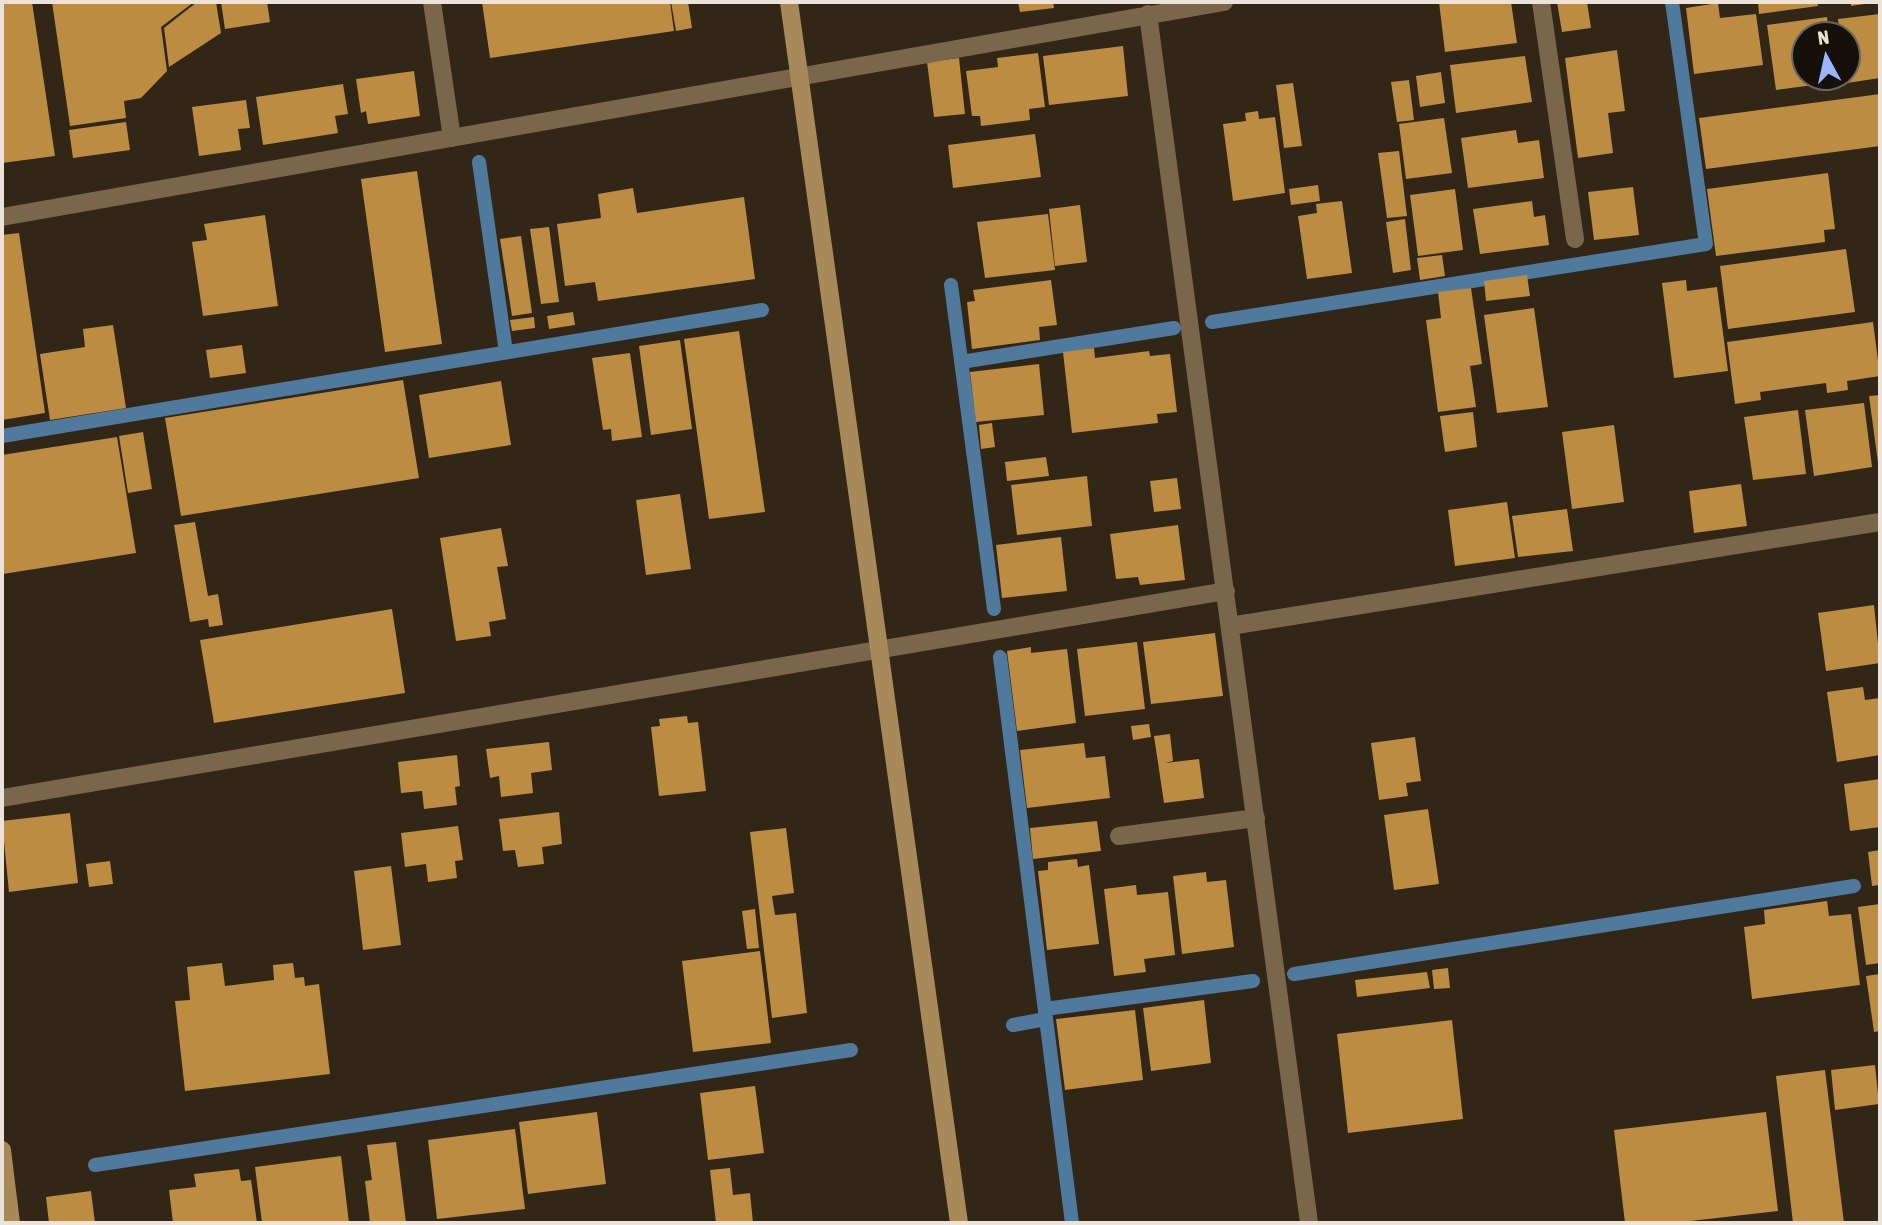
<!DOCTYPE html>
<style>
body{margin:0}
#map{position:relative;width:1882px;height:1225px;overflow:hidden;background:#322617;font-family:"Asap Condensed",sans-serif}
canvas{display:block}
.frame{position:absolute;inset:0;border:4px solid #ebe3da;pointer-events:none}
.north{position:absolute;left:1791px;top:21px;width:70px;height:70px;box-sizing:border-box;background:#15100a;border:2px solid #6b645d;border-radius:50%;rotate:352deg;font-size:19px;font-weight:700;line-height:28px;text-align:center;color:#ebe3da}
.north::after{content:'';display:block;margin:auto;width:24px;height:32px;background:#9bb5fd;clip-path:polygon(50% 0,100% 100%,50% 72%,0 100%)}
</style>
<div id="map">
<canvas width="1882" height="1225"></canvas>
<div class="frame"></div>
<div class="north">N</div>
</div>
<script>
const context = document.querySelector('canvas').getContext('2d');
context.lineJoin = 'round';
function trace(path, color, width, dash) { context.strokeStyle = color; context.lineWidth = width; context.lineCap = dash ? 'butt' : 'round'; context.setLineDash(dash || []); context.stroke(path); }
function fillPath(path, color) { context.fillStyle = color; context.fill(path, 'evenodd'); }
trace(new Path2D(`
 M479 162 506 352
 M951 285 994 609
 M1212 322 1706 244 1672 2
 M961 362 1174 328
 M2 436 762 310
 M1000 657 1072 1223
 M1294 974 1854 886
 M1045 1009 1253 981
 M1013 1025 1046 1019
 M95 1165 851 1050`), '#4f7a9d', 14);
fillPath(new Path2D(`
 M2 2H32L55 156 2 163Z
 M52 2H194L161 27 167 71 141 98 124 101 126 118 70 126Z
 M197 2H216L221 33 169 67 164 28Z
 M221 2H267L270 22 225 29Z
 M482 2H670L674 31 490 58Z
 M671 2H688L692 28 676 31Z
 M1018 2H1053L1054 8 1020 12Z
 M1439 2H1511L1517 43 1445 52Z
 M1557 2H1587L1591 28 1562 32Z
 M1758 2H1817L1818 6 1759 14Z
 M1851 2H1869L1870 3 1851 6Z
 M1718 3 1720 18 1756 14 1763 65 1694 74 1686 8Z
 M1880 14V78L1847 83V35H1840L1838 19Z
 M1827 17 1829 35H1805V77H1835L1836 82 1776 90 1767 25Z
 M1123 46 1128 96 1049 105 1043 56Z
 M1617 50 1625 111 1608 113 1613 153 1578 158 1565 58Z
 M1038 53 1045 107 1029 109 1030 120 981 126 980 116H972L966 71 998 67 997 58Z
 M1525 56 1532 102 1456 113 1450 65Z
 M959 58 965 114 934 117 927 62Z
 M414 71 420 116 368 124 366 111 361 113 356 79Z
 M1441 72 1445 103 1420 107 1416 76Z
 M1409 80 1414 120 1397 122 1391 82Z
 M1293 83 1302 146 1284 148 1276 85Z
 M343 84 348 114 335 116 338 133 263 145 256 97Z
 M1880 94V146L1706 169 1699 118Z
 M246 100 250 128 238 129 241 150 199 156 192 107Z
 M1258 111 1259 119 1275 117 1285 193 1233 201 1223 124 1246 121 1245 113Z
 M1444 118 1452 173 1406 179 1399 124Z
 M126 122 130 150 73 158 69 130Z
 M1516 130 1518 143 1539 140 1544 178 1468 188 1461 138Z
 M1035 134 1041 177 953 188 948 145Z
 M1399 151 1407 216 1387 218 1378 153Z
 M417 171 442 344 385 352 361 179Z
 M1828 173 1835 229 1824 230 1825 242 1716 256 1707 189Z
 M1318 185 1320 201 1291 205 1289 189Z
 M1633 187 1639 235 1594 240 1588 192Z
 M633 188 637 213 744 197 755 279 598 301 595 282 565 286 557 224 601 218 598 194Z
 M1455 189 1463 250 1418 256 1410 195Z
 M1342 201 1352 273 1307 279 1298 216 1317 213 1316 204Z
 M1532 201 1534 217 1545 215 1549 245 1480 254 1473 209Z
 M1080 205 1087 262 1055 266 1049 209Z
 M1048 214 1055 270 985 278 977 222Z
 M265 215 278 306 203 316 192 242 207 240 204 224Z
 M1405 219 1411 270 1393 273 1386 222Z
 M549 227 559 302 541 304 530 229Z
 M19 233 45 413 2 420V235Z
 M521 236 532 313 512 316 500 239Z
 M1846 249 1855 312 1728 329 1720 266Z
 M1442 255 1445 276 1420 280 1417 258Z
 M1527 275 1530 296 1486 301 1484 281Z
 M1051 280 1057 325 1039 327 1040 340 972 349 967 302 975 301 973 290Z
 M1686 280 1687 291 1717 287 1728 371 1674 378 1662 283Z
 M1471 288 1482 364 1470 366 1476 407 1438 412 1426 320 1441 318 1438 292Z
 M1534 308 1548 407 1497 413 1484 315Z
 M573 312 575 325 549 329 547 316Z
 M534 317 535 328 512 331 510 320Z
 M1873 322 1880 376 1847 381 1848 390 1827 393 1826 383 1760 392 1761 400 1735 404 1727 342Z
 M113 325 126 408 50 420 40 354 85 347 83 329Z
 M739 331 765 512 709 519 684 339Z
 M680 340 692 429 651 435 639 346Z
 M242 345 246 373 210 378 206 350Z
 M1094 348 1095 358 1149 351 1150 356 1170 354 1177 412 1157 414 1158 423 1072 433 1063 352Z
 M630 353 642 437 612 441 611 429 603 430 592 358Z
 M1039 364 1044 415 976 422 970 372Z
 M403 380 419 478 181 516 165 418Z
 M501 381 511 445 429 458 419 395Z
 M1880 395V470H1879L1869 396Z
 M1864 403 1872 467 1814 476 1805 410Z
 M1798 410 1806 474 1753 480 1744 417Z
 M1473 412 1477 447 1445 452 1440 416Z
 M992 423 995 447 981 449 979 425Z
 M1614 425 1624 502 1572 509 1562 432Z
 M143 432 152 489 128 493 119 436Z
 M117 437 136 553 3 574 2 455Z
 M1046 457 1049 476 1007 481 1005 462Z
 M1087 476 1092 526 1017 535 1011 485Z
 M1177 478 1181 509 1154 512 1150 481Z
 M1741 484 1747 526 1694 533 1689 491Z
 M680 494 691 569 646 575 636 500Z
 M1507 502 1515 558 1455 566 1448 510Z
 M1567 509 1573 551 1518 557 1512 516Z
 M195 522 208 596 218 594 223 625 209 627 208 619 190 622 174 525Z
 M1178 525 1185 580 1140 585 1138 577 1116 579 1110 534Z
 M501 528 508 566 497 567 506 619 489 622 491 636 456 641 440 538Z
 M1061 537 1067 591 1002 598 996 545Z
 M1874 605 1880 663 1826 671 1818 613Z
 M392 609 405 693 214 723 200 640Z
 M1215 633 1223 696 1151 704 1143 642Z
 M1137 642 1145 709 1085 716 1077 649Z
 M1031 647V653L1067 649 1076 723 1017 731 1007 651Z
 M1863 687 1865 700 1880 698V755L1837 762 1827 692Z
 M687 716 688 723 698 722 706 791 659 796 651 727 660 726 659 719Z
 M1149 724 1151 737 1133 740 1131 726Z
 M1170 734 1173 761 1165 763 1199 759 1204 798 1164 803 1154 736Z
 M1415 737 1421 781 1406 783 1408 796 1379 800 1371 743Z
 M549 742 552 770 531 773 533 793 501 797 499 776 490 778 486 749Z
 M1084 743 1086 758 1105 756 1110 798 1027 808 1020 750Z
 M457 755 460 786 455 787 457 805 424 809 422 791 401 793 398 762Z
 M1880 779V827L1850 831 1844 784Z
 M1428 809 1439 884 1394 890 1384 815Z
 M559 812 562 844 542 847 544 864 518 867 515 850 503 851 499 819Z
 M70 813 78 883 9 892 2 821Z
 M1097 821 1101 851 1033 859 1030 828Z
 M458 826 463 860 455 861 457 878 428 882 426 864 405 867 401 833Z
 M786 828 794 893 772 896 775 915 796 913 807 1013 772 1018 750 832Z
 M1880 850V885L1872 886 1868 852Z
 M1077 859 1078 867 1089 865 1099 944 1047 950 1038 871 1048 870V862Z
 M110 861 113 884 89 887 86 864Z
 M391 866 401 945 363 950 354 871Z
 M1206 872 1207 882 1226 880 1234 947 1182 954 1173 876Z
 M1136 885 1137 895 1168 892 1175 955 1144 959 1146 972 1114 976 1104 889Z
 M1827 901 1829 916 1851 914 1860 985 1752 999 1744 927 1765 924 1764 910Z
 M1880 904V963L1866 965 1858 907Z
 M755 909 759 948 747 949 742 911Z
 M760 951 771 1043 693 1052 682 961Z
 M222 963 225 986 274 980 273 965 293 963 295 978 304 977 305 986 319 984 330 1074 185 1091 175 1001 190 1000 187 967Z
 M1448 968 1450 988 1434 989 1432 970Z
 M1427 972 1430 988 1357 997 1355 980Z
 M1880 974V1031L1874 1032 1866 976Z
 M1204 1000 1211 1063 1151 1071 1143 1008Z
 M1135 1010 1143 1080 1065 1090 1056 1019Z
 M1452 1020 1463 1119 1348 1133 1337 1034Z
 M1875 1065 1879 1104 1835 1110 1831 1070Z
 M1825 1070 1844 1223H1793L1776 1076Z
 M755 1086 764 1153 708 1160 700 1093Z
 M597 1112 606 1184 528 1194 519 1122Z
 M1766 1112 1778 1211 1673 1223H1625L1614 1130Z
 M515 1129 525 1209 437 1219 428 1140Z
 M396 1142 406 1223H370L365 1181 372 1180 367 1145Z
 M341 1156 349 1223H262L255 1167Z
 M730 1168 733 1195 750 1193 753 1223H716L710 1170Z
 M239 1169 241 1181 251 1180 257 1223H173L169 1190 196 1187 194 1174Z
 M91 1191 95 1223H49L46 1197Z`), '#bc8c42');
trace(new Path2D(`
 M1541 2 1575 239
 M1119 836 1256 818`), '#7a664a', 18);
trace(new Path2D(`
 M432 2 452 138
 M1148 14 1309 1223
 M2 217 1224 2
 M1230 626 1880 522
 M2 798 1226 591`), '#7a664a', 18);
trace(new Path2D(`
 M789 2 959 1223
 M2 1150 11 1223`), '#a8895a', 18);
</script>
